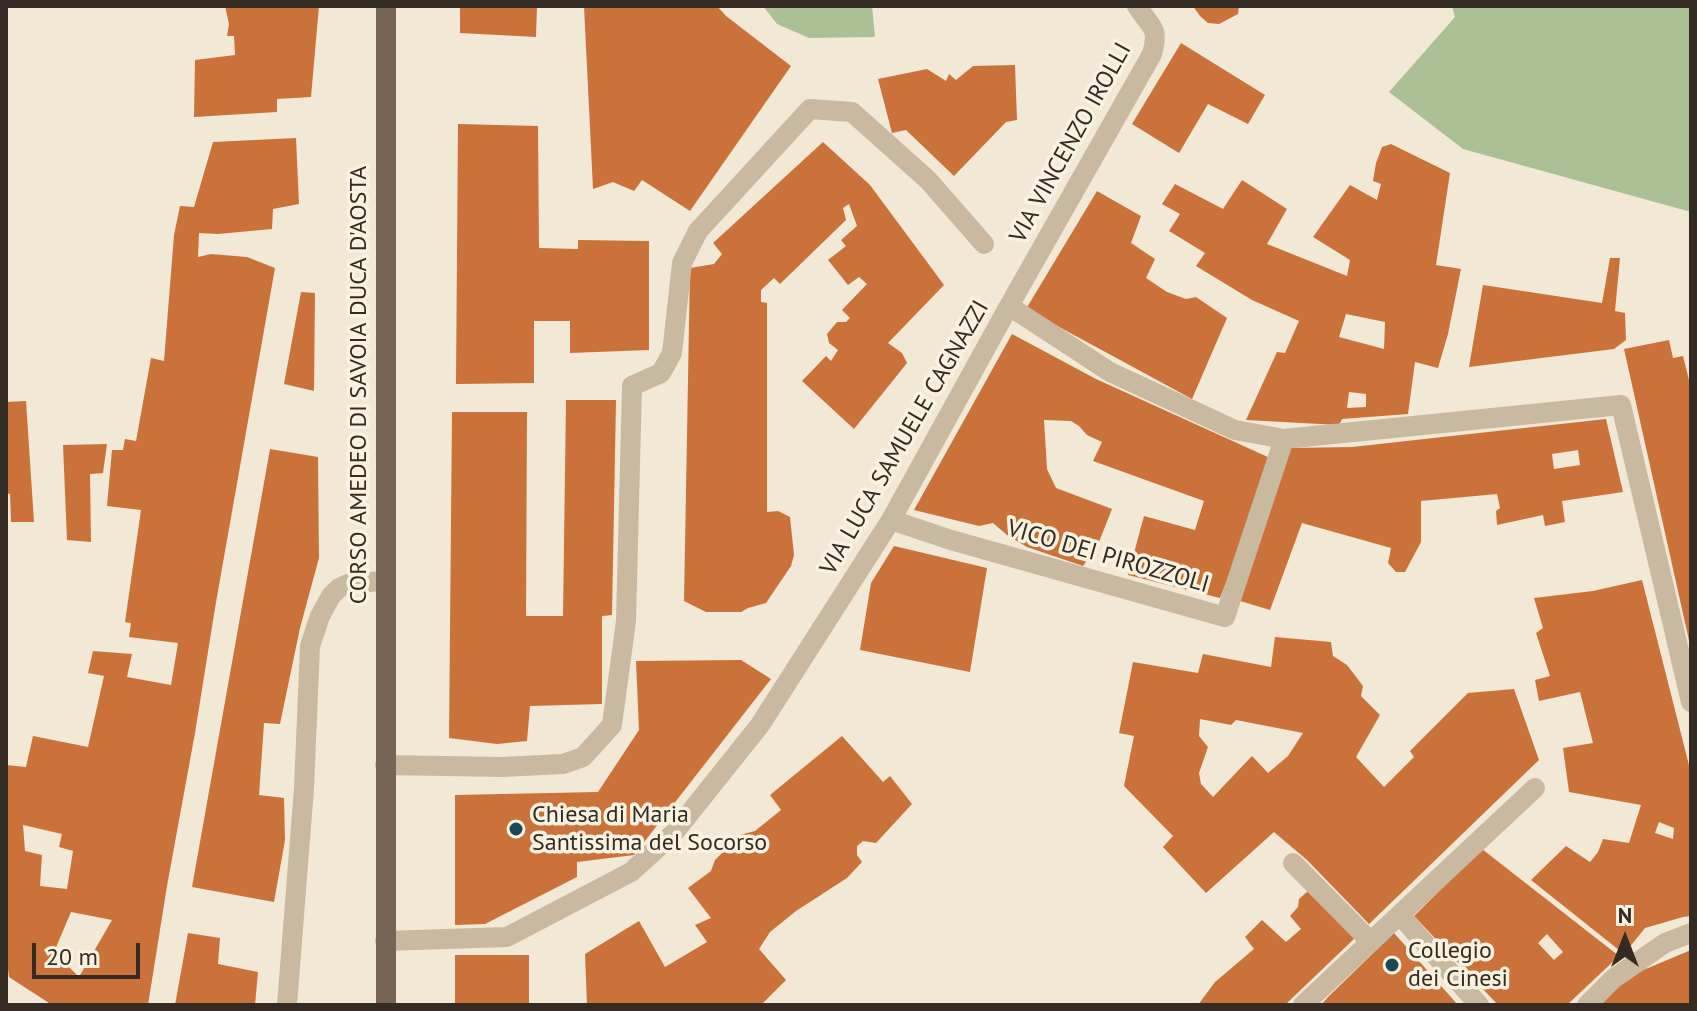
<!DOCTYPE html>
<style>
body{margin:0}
#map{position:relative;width:1697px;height:1011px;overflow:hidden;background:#f1e8d5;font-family:"PT Sans",sans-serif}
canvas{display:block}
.frame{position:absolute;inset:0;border:8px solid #332b24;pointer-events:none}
.north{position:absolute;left:1585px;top:899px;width:80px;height:80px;-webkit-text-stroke:6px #f9f2e1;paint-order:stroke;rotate:0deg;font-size:22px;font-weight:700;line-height:32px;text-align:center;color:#332b24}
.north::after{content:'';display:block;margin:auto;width:28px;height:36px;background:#332b24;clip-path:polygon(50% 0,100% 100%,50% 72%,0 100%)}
.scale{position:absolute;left:32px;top:943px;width:108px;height:36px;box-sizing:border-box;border:4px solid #332b24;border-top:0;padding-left:10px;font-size:24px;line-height:28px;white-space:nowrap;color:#332b24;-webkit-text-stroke:6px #f9f2e1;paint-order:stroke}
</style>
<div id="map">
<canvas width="1697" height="1011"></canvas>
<div class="frame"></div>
<div class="north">N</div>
<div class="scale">20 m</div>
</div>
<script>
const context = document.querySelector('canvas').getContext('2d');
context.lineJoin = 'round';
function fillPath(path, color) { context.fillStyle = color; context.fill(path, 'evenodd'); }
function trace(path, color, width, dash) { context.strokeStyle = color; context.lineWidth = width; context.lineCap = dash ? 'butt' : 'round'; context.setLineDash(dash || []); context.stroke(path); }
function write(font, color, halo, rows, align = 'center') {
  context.font = font + ' "PT Sans",sans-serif'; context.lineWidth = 7; context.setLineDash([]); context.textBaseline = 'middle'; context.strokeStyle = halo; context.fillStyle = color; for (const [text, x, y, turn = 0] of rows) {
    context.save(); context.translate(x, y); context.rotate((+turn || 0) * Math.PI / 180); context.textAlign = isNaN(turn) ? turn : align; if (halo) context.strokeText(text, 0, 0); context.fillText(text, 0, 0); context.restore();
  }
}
fillPath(new Path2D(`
 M763 6H872L875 37 809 38 777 24Z
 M1452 6H1691V212L1463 149 1389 92 1455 17Z`), '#acc095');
fillPath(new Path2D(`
 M225 6H319L311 97 277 99V112L194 117 195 60 235 55 234 36H227L229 24Z
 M460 6H537L536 37 460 33Z
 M584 6H717L726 16 791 66 690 211 642 180 634 191 613 182 593 189Z
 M1193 6H1239L1238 14 1219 24 1208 23 1200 16Z
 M1181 43 1265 95 1248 124 1208 104 1179 153 1132 124Z
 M1015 65 1017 120 1006 122 954 176 906 130 892 133 878 79 927 69 946 81 949 74 956 80 973 66Z
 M458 124 538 126 539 248 578 249V240L649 241V350L570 353V321H534V383L456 384Z
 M296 138 299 204 273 209 272 229 218 234 199 233 198 257 211 254 247 257 275 268 215 608 195 733 167 886 148 1005H52L9 977 6 954V765L26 767 33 736 88 747 104 676 88 673 93 651 132 654 127 677 171 685 178 643 129 637 131 623 125 622 141 510 107 506 112 450H123L125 439 136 441 151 358 164 361 174 235 180 206 194 207 213 142ZM23 825 62 834 59 847 73 851 67 889 40 886 42 855 25 851ZM71 912 112 920 79 977 54 952Z
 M823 142 870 185 944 285 888 343 902 353 907 363 854 429 802 381 826 356 831 361 838 350 829 343 827 334 837 322H846L850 318 842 310 867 284 859 277 848 285 828 260 846 246 841 240 857 226 849 204 843 208 846 220 780 284 774 278 761 290V302L767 303V512L778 511 790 517 794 555 791 566 766 603 748 608 741 612H706L684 601 690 268 714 264 722 254 713 243Z
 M1391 144 1450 173 1436 265 1461 269 1448 334 1438 368 1415 362 1408 414 1342 419 1339 425 1246 420 1277 352 1285 353 1299 321 1252 300 1196 266 1205 253 1169 231 1180 214 1162 204 1175 184 1223 209 1242 180 1287 209 1267 244 1347 276 1350 260 1313 237 1350 185 1377 200 1381 184 1373 181 1376 163 1382 147ZM1346 314 1385 322 1384 349 1339 337ZM1349 392 1366 394V407L1347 408Z
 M1097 191 1141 216 1131 243 1155 259 1146 278 1167 292 1186 299 1196 297 1227 318 1192 399 1026 309Z
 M1610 258H1620L1615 311 1625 313 1626 340 1614 349 1469 367 1483 285 1602 303Z
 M301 292 315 293 314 391 284 384Z
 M1012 334 1096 379 1270 458 1251 519 1220 598 1128 575 1144 516 1195 530 1204 501 1093 461 1102 442 1087 435 1079 426 1071 421 1044 420 1047 469 1056 488 1112 509 1097 547 1083 566 1027 547 1007 535 993 523 979 526 914 510Z
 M1669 340 1673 358 1683 356 1689 380 1691 379 1690 645 1624 349Z
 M566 400H616L612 615 602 616V704L530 706 527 741 497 744 449 738 452 412H527L526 616H563Z
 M26 401 34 522H11L10 494 6 493V402Z
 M1606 419 1623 492 1562 501 1565 522 1545 526 1543 515 1497 525 1496 511 1500 508 1497 494 1421 501V542L1405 572H1396L1388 563 1391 548 1302 523 1270 610 1237 600 1287 448 1352 447ZM1578 450 1580 465 1554 469 1552 454Z
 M107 444 103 473 90 474 91 542 67 540 63 445Z
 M270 449 318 457 319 558 300 628 280 724 264 723 259 795 284 798 285 840 274 902 192 887Z
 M894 546 987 568 970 672 860 650 871 583Z
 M1642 580 1691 773V916L1683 917 1645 928 1624 954 1531 880 1566 846 1590 862 1598 852 1603 839 1629 843 1641 805 1569 792 1563 748 1593 743 1580 692 1539 701 1535 680 1550 676 1536 633 1543 628 1534 598 1593 591ZM1659 822 1674 828 1673 839 1655 833Z
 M1275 637 1331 642 1333 656 1347 665 1363 686 1361 696 1380 715 1356 757 1384 787 1414 757 1410 751 1468 693 1514 689 1539 760 1369 924 1307 860 1274 832 1206 893 1163 847 1173 836 1124 786 1134 736 1119 733 1133 662 1198 673 1203 654 1271 667ZM1200 719 1231 725 1236 720 1303 733 1288 756 1268 773 1252 756 1213 797 1201 784 1199 773 1208 747 1199 736Z
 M741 660 771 679 634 855 577 862V877L485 924 455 925V795L598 792 639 730 636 661Z
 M842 736 883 782 890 776 912 804 876 843 863 841 857 846V855L862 862 847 878 796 911 770 932 759 949 786 980 761 1005H587L585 954 639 921 665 967 707 942 695 925 711 918 688 888 711 871 715 860 740 835 755 831 781 810 770 795Z
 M1482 849 1619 956 1567 1005H1498L1414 916ZM1547 934 1563 952 1554 960 1538 943Z
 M1308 891 1356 937 1285 1005H1198L1215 982 1254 949 1245 937 1262 920 1286 942 1301 929 1290 916 1298 907 1299 899Z
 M188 933 220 938 218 964 258 972 255 1005H175Z
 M1394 933 1458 1005H1321L1328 997Z
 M1691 950V1005H1598L1621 983 1641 971Z
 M455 955H529V1005H455Z`), '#cb723a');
trace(new Path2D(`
 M1009 306 1110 372 1235 430 1284 439 1621 405 1691 702
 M891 520 951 540 1225 617 1284 439
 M385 765 502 767 563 764 583 757 612 725 626 621 632 386 661 373 672 353 682 263 698 231 810 109 852 112 928 180 984 244
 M1293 863 1371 942
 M1400 915 1479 1005
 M385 941 507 937 631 872 673 834 760 725 891 520 1009 306 1152 54C1160 26 1150 27 1137 6
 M287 1005 304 788 310 646 320 616 331 596 339 588 350 583 385 581
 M1303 1005 1535 788
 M1587 1005 1613 979 1665 943 1691 933`), '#c9b9a1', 20);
trace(new Path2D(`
 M386 1005V6`), '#766555', 20);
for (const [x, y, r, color] of [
 [516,829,8,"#194956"],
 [1392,965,8,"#194956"]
]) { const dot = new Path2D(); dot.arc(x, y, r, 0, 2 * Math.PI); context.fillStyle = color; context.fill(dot); trace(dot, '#f9f2e1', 3); }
write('24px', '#332b24', '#f9f2e1', [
 ["VIA VINCENZO IROLLI",1071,143,-61],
 ["CORSO AMEDEO DI SAVOIA DUCA D'AOSTA",359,385,-90],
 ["VIA LUCA SAMUELE CAGNAZZI",905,438,-60],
 ["VICO DEI PIROZZOLI",1108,557,16]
]);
write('24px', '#332b24', '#f9f2e1', [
 ["Chiesa di Maria",532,815],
 ["Santissima del Socorso",532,843],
 ["Collegio",1408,951],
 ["dei Cinesi",1408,979]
], 'left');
</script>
